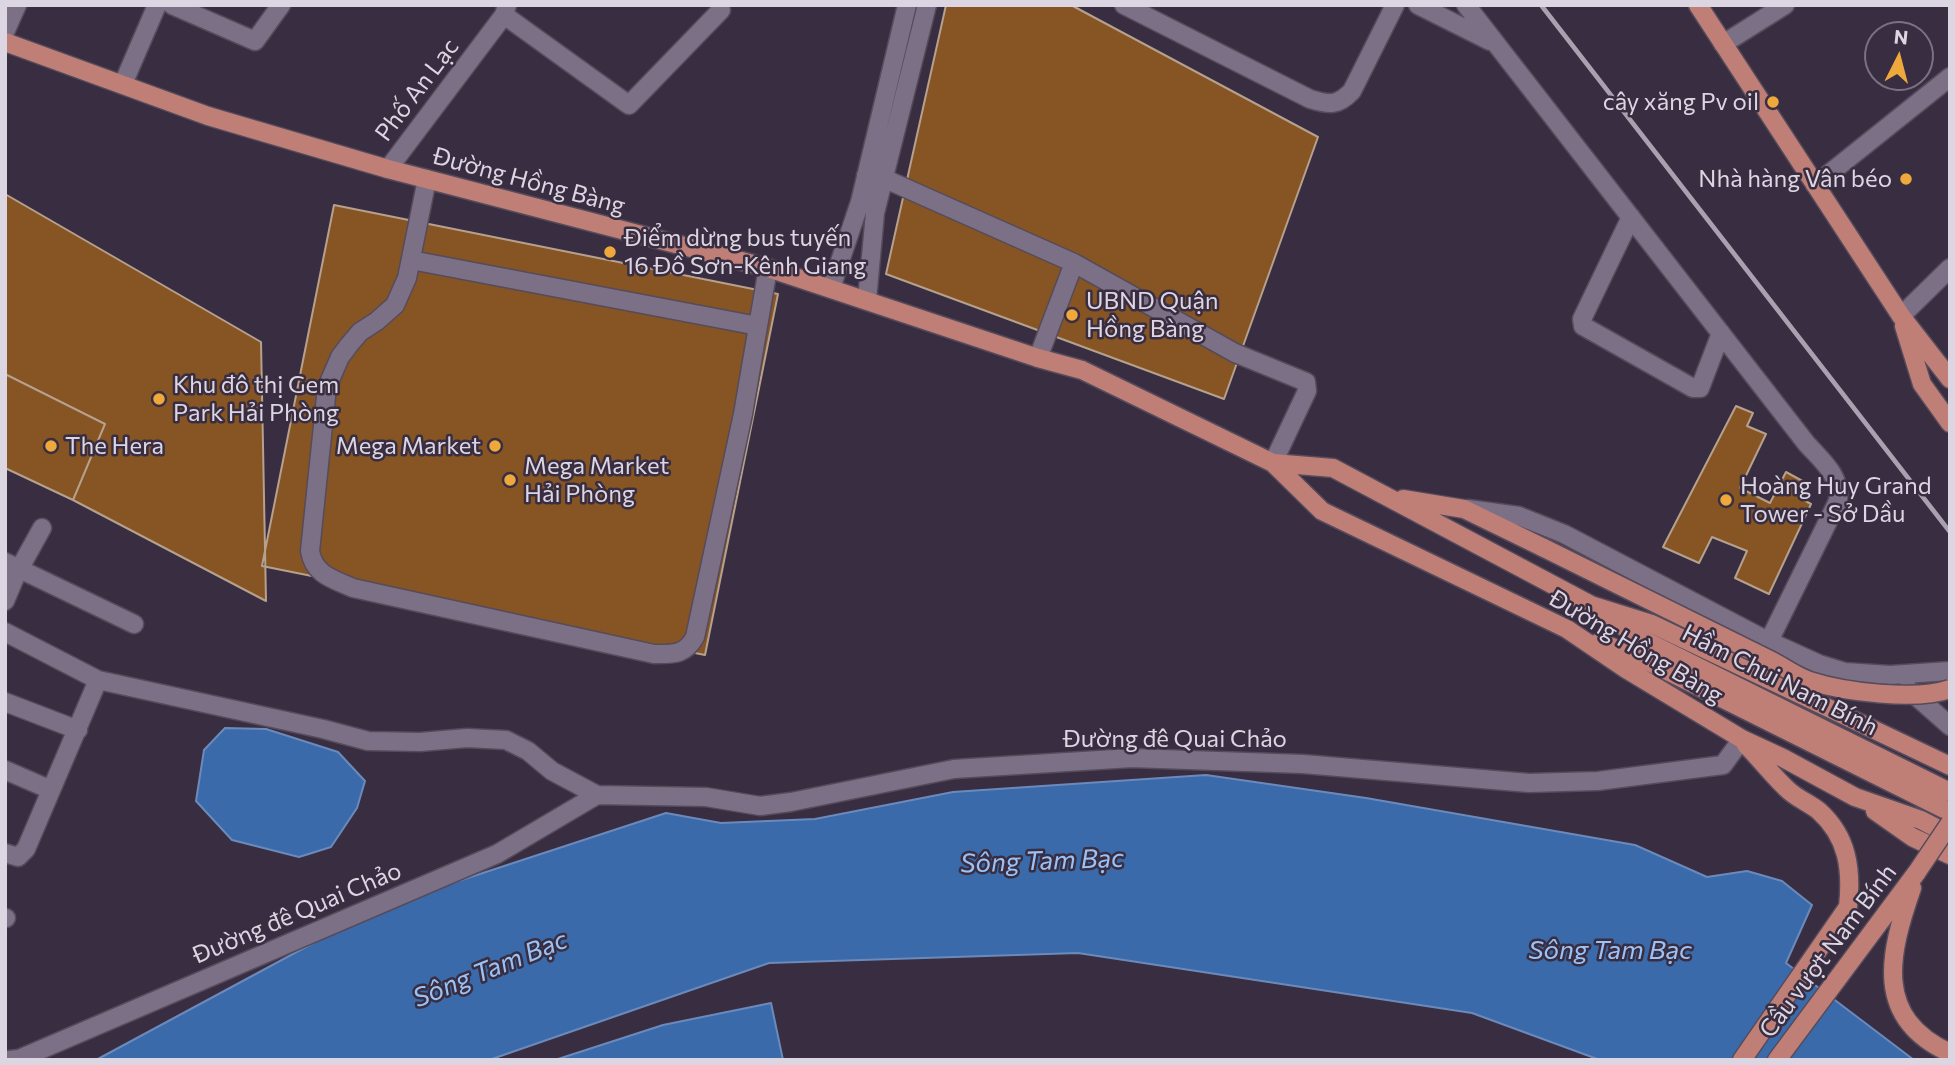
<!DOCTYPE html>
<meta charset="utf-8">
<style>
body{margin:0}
#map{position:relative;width:1955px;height:1065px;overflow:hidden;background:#392e41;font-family:Commissioner,sans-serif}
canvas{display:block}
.frame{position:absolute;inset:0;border:7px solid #dcd5e2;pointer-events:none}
.north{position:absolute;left:1864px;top:21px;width:70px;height:70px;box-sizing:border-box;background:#392e41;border:2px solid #7a7181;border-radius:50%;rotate:6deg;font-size:19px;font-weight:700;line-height:28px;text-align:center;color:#dcd5e2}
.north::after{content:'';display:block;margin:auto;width:24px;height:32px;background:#eea83c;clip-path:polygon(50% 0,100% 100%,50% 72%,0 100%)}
</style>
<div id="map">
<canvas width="1955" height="1065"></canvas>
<div class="frame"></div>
<div class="north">N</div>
</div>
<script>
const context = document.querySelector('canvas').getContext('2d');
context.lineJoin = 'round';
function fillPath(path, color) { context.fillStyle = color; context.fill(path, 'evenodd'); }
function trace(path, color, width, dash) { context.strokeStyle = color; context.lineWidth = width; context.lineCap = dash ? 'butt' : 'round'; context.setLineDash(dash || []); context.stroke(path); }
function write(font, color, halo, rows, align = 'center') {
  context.font = font + ' Commissioner,sans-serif'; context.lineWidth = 5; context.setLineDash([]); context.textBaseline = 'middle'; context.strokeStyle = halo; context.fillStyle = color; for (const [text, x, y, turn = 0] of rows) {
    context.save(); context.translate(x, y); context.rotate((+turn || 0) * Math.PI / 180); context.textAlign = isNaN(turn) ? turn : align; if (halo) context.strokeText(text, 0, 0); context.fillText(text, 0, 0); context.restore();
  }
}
const water = new Path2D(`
 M225 728 266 729 338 752 365 781 357 808 331 847 299 857 232 840 196 801 204 750Z
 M1206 775 1366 798 1635 845 1707 877 1747 871 1782 881 1812 905 1786 963 1914 1060H1600L1472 1013 1078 953 769 963 489 1060H96L382 906 666 813 721 823 815 819 953 792Z
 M771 1003 783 1060H555L663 1025Z`);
fillPath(water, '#3a6aaa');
trace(water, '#6b8abb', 2);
const building = new Path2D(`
 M946 5H1071L1318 137 1224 399 886 274Z
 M5 194 261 342 266 601 73 500 105 424 5 374Z
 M334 205 778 294 705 655 262 566Z
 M5 374 105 424 73 500 5 468Z
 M1736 406 1753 413 1747 426 1766 434 1740 488 1770 503 1786 472 1808 484 1800 498 1811 504 1769 594 1735 578 1747 551 1712 537 1699 563 1663 547Z`);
fillPath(building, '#865523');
trace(building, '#b6a18e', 2);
const minor = new Path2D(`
 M172 5 255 41 281 5
 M1124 5 1310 99C1329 105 1338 106 1352 91L1395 5
 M1418 5 1490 41
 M1466 5 1806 443C1822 461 1841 475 1838 501L1769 641
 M504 15 629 105 721 10
 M5 32 17 5
 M1723 44 1785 5
 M123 84 157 5
 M388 169 504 15 507 5
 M866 175 883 178 1074 263 1235 353 1306 382 1307 391 1273 463
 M427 179 407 278 395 305 377 321 360 332 349 345 340 357 327 387 310 551C314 575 333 579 353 588L654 654C674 654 685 655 695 637L743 414 768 268
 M1815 185 1950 77
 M1631 217 1582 319 1583 326 1693 388H1700L1721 333
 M411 260 758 326
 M831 288 860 202 907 5
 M867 300 875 213 927 5
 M1901 316 1950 268
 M1038 358 1074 263
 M1468 509 1519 516 1564 534 1764 639 1819 664 1845 672 1890 675 1950 671
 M5 562 134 624
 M5 601 16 575 42 528
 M5 632 98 680 323 729 368 741 420 742 467 738 506 740 528 751 552 771 597 795
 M1908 689 1950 726
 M5 702 78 730
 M5 770 51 790
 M5 853 18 857 26 849 98 680
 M5 918H6
 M9 1060 19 1059 497 854 597 795 706 797 760 806 791 802 954 769 1132 758 1303 764 1529 783 1598 781 1723 765 1742 739`);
const major = new Path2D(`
 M1698 5 1901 316 1950 379
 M5 42 208 116 388 169 768 268 1038 358 1082 370 1273 463 1322 511 1567 629 1626 669 1742 739 1783 758 1855 797 1921 820 1950 835
 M1904 326 1922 384 1950 423
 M1273 463 1333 468 1591 605 1652 624 1950 766
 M1403 499 1464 509 1544 548
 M1608 616 1642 639 1950 792
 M1599 642 1645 660 1950 812
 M1875 811 1912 837 1950 855
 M1912 888C1889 954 1873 1018 1950 1053
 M1742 1060 1848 907C1852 870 1848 837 1819 811 1809 803 1796 798 1787 789 1773 776 1760 759 1746 745
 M1777 1060 1917 872`);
trace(minor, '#554b5b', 21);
trace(major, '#554b5b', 21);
trace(minor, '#7c7086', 18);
trace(major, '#bf7f77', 18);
trace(new Path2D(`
 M1541 5 1950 532`), '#a9a1b0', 4.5);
const majorBridge = new Path2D(`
 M1544 548 1772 661C1784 667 1797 677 1810 681 1844 692 1916 701 1950 689
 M1917 872 1950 823`);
trace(majorBridge, '#554b5b', 21, []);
trace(majorBridge, '#bf7f77', 18);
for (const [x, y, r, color] of [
 [1773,102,7,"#eea83c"],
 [1906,179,7,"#eea83c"],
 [610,252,7,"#eea83c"],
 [1072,315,7,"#eea83c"],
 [159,399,7,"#eea83c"],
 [51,446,7,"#eea83c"],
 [495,446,7,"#eea83c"],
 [510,480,7,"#eea83c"],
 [1726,500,7,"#eea83c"]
]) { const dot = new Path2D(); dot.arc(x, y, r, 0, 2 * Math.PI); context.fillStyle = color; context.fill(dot); trace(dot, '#392e41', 2.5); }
write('24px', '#dcd5e2', '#392e41', [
 ["Phố An Lạc",417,90,-53],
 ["Đường Hồng Bàng",529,181,15],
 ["Đường Hồng Bàng",1636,647,31],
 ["Hầm Chui Nam Bính",1780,680,27],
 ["Đường đê Quai Chảo",1175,739],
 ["Đường đê Quai Chảo",297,913,-23],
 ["Cầu vượt Nam Bính",1828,951,-53]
]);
write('24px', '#dcd5e2', '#392e41', [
 ["cây xăng Pv oil",1759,102,"right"],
 ["Nhà hàng Vân béo",1892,179,"right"],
 ["Điểm dừng bus tuyến",624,238],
 ["16 Đồ Sơn-Kênh Giang",624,266],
 ["UBND Quận",1086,301],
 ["Hồng Bàng",1086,329],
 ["Khu đô thị Gem",173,385],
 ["Park Hải Phòng",173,413],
 ["The Hera",65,446],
 ["Mega Market",481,446,"right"],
 ["Mega Market",524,466],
 ["Hải Phòng",524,494],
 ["Hoàng Huy Grand",1740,486],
 ["Tower - Sở Dầu",1740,514]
], 'left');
write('italic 26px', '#9bc2f7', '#392e41', [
 ["Sông Tam Bạc",1042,861,-2],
 ["Sông Tam Bạc",1610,950],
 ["Sông Tam Bạc",490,969,-22]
]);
</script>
